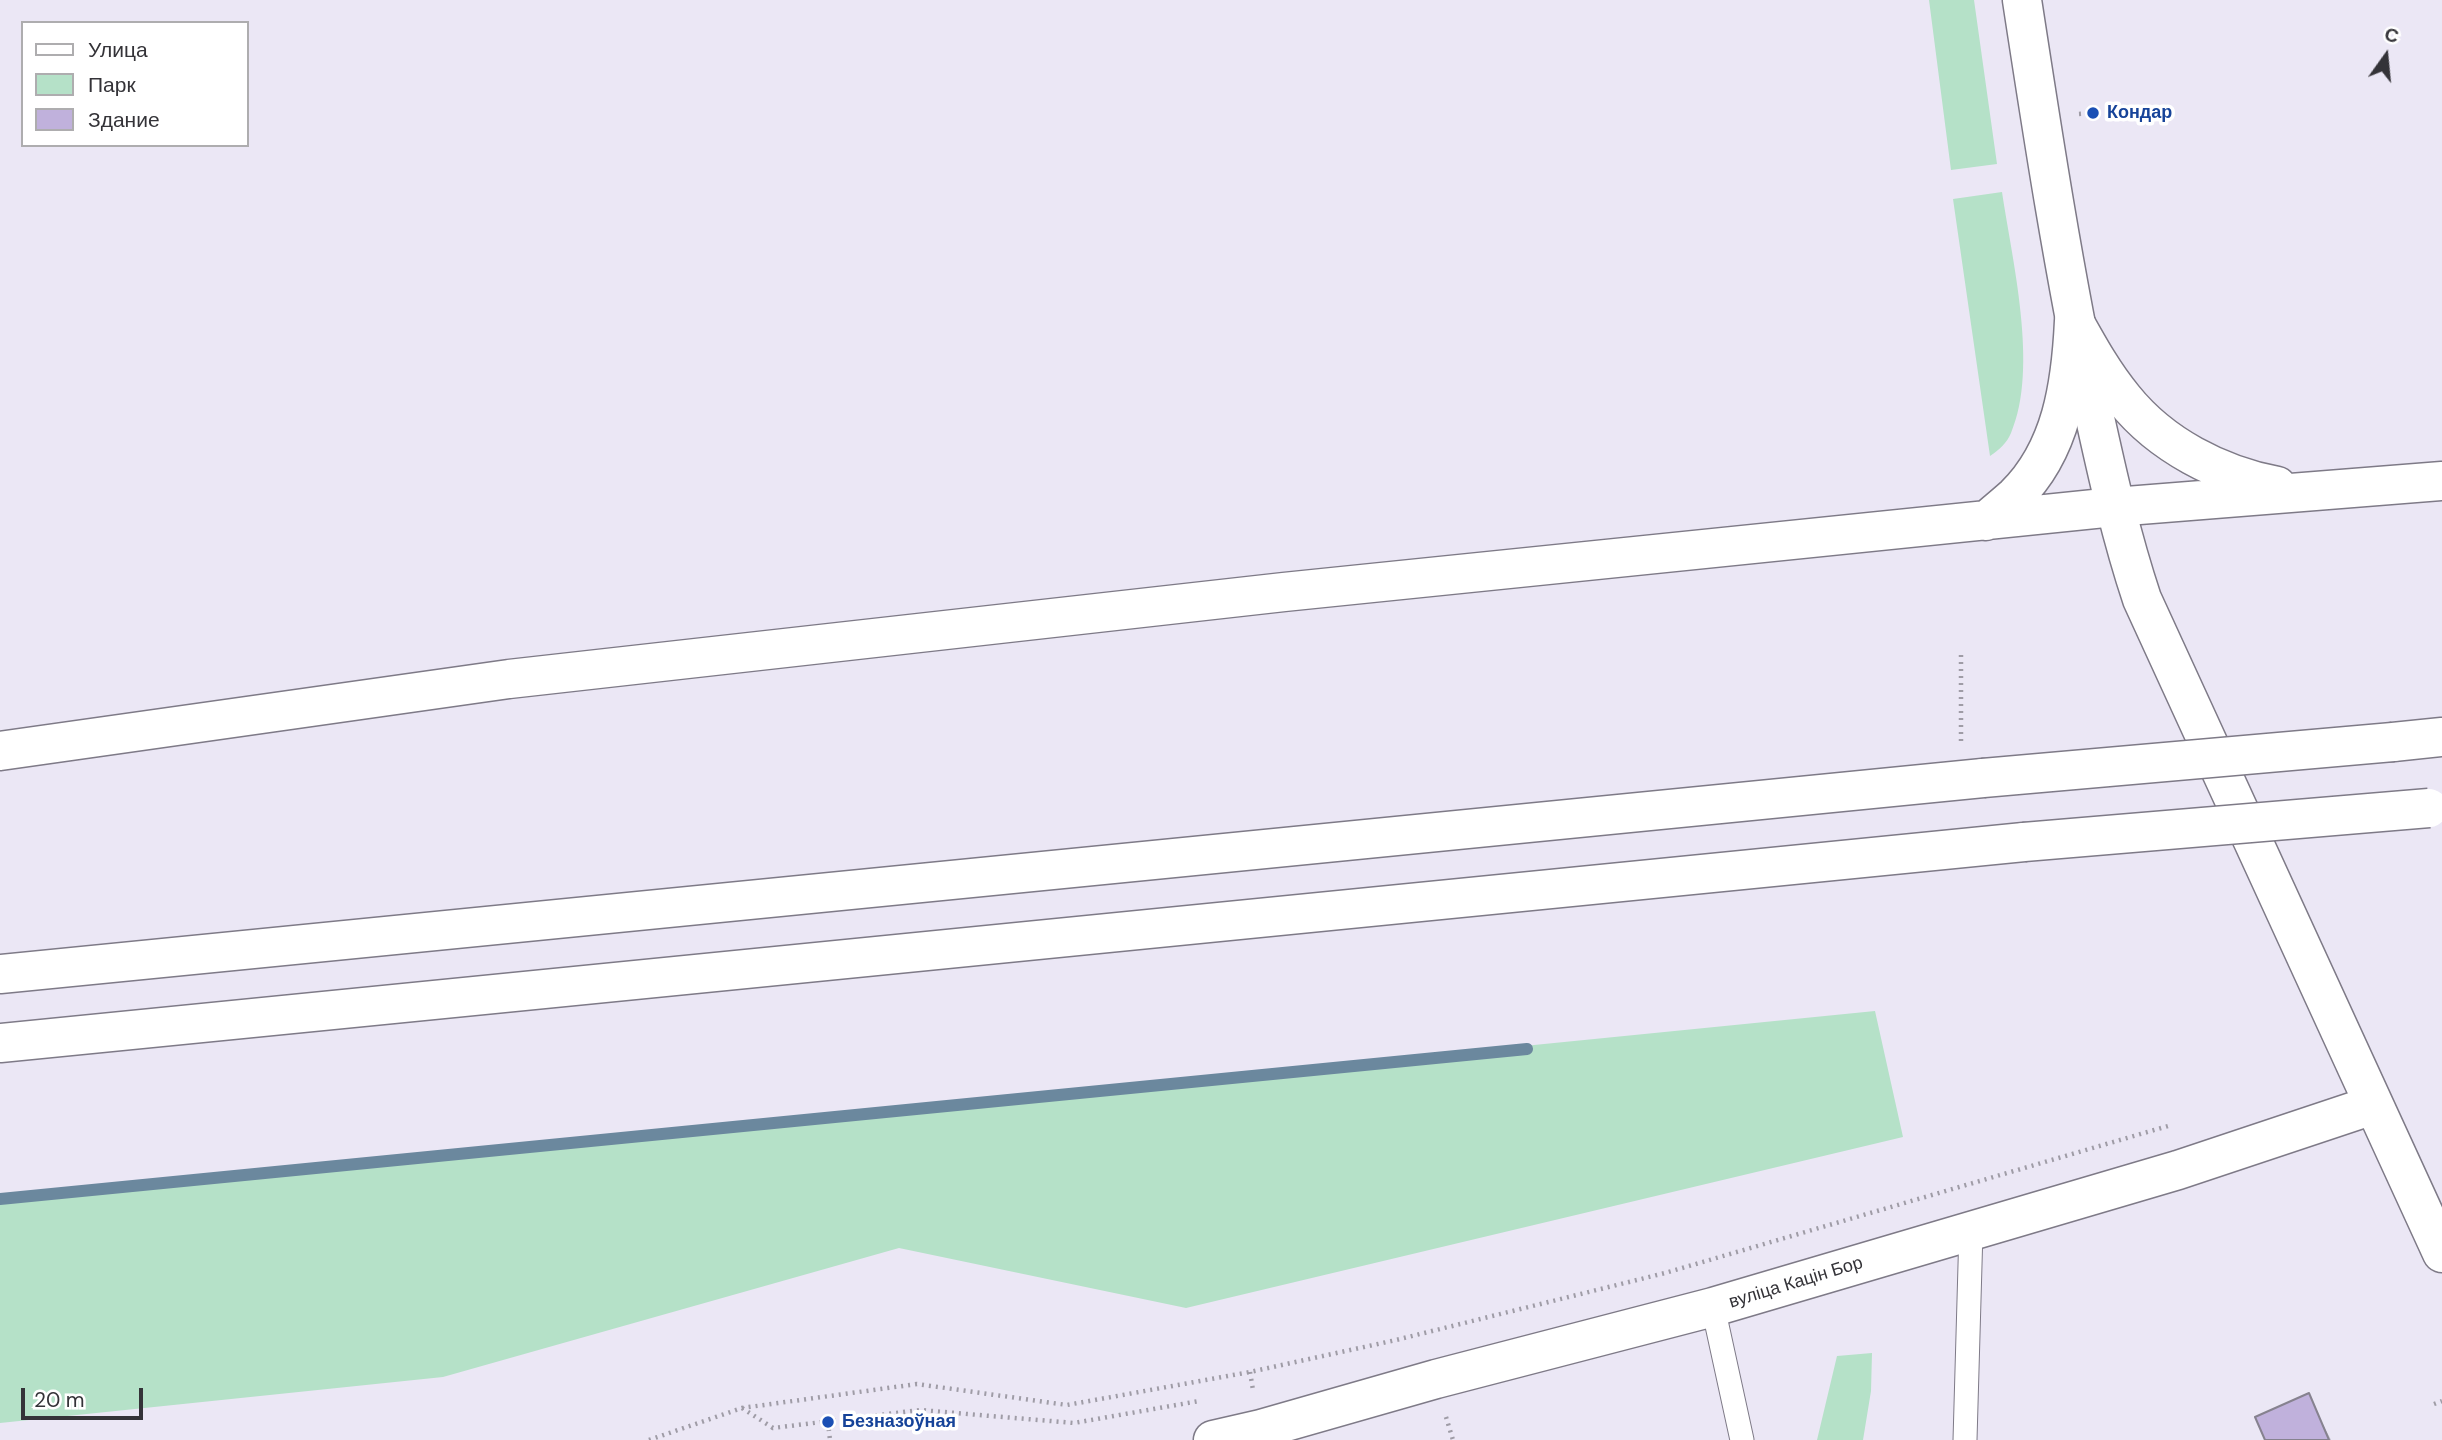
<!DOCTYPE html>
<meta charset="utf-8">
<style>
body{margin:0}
#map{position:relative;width:2442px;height:1440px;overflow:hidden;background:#ebe7f5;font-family:"DM Sans",sans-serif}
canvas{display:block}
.legend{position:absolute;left:21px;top:21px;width:228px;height:126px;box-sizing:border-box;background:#fff;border:2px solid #aeadaf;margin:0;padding:9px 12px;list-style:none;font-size:21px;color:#343338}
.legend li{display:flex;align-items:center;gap:14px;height:35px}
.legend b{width:35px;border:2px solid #aeadaf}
.north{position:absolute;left:2351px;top:21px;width:70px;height:70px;-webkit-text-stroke:5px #fff;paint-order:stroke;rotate:15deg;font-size:19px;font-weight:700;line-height:28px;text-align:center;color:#343338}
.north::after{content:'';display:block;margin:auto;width:24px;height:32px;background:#343338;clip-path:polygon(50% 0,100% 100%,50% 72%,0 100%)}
.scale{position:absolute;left:21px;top:1388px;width:122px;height:32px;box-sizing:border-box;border:4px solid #343338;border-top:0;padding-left:9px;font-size:21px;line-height:24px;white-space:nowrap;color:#343338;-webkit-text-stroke:5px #fff;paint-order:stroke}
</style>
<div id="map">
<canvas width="2442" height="1440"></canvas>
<ul class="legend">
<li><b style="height:9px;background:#fff"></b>Улица</li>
<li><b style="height:19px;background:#b5e1c8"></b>Парк</li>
<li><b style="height:19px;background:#c0b1dc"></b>Здание</li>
</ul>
<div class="north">С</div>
<div class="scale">20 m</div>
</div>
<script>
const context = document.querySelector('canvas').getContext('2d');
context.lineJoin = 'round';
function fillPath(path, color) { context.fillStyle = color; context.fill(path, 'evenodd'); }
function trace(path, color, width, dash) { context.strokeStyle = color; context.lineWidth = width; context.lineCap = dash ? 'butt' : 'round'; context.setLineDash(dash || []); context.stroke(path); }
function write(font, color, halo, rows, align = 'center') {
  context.font = font + ' "DM Sans",sans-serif'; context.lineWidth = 7; context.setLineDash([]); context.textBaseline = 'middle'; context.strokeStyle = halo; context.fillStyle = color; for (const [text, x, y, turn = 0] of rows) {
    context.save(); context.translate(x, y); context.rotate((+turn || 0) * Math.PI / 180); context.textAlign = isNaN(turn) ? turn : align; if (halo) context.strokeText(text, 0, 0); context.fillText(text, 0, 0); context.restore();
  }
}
fillPath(new Path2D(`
 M1929 0H1974L1997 164 1951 170Z
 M2002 192C2012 260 2039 368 2011 433 2007 443 1999 450 1990 456L1953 199Z
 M1875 1011 1903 1137 1186 1308 899 1248 443 1377 0 1423V1198Z
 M1872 1353 1871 1391 1863 1440H1817L1837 1356Z`), '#b5e1c8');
fillPath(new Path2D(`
 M2308 1395 2331 1440H2267Z`), '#0003');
trace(new Path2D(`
 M0 1199 1527 1049`), '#6b889e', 12);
const building = new Path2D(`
 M2309 1393 2329 1440H2265L2255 1417Z`);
fillPath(building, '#c0b1dc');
trace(building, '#86828f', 2);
const lane = new Path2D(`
 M1713 1307 1742 1440
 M1965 1440 1971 1230`);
const secondary = new Path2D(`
 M1213 1440 1261 1429 1436 1379 1713 1307 2178 1170 2373 1105`);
const primary = new Path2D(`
 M2022 0C2043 137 2064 273 2093 409 2107 473 2121 536 2142 599L2442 1253`);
const highway = new Path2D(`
 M2074 321C2089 348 2104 375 2124 399 2161 445 2219 475 2277 486
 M1986 521C1995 513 2005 505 2015 496 2062 450 2071 384 2074 321
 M2393 742 2442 737
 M0 751 509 679 1284 592 2114 507 2442 481
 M0 974 1983 778
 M0 1043 2024 842`);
trace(lane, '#7e7a87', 25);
trace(secondary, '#7e7a87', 41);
trace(primary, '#7e7a87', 41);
trace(highway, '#7e7a87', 41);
trace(new Path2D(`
 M2079 114 2093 113
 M1961 741V651
 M1250 1372 1253 1390
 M2434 1404 2442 1401
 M742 1408 773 1428 920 1410 1074 1423 1199 1401
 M1446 1417 1453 1440
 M828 1422 830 1440
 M649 1440 742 1408 917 1384 1067 1405 1250 1372 1396 1340 1665 1273 2168 1126`), '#9f9ca6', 4.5, [2, 5]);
trace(lane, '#fff', 23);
trace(secondary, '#fff', 38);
trace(primary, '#fff', 38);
trace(highway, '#fff', 38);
const highwayBridge = new Path2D(`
 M1983 778 2393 742
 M2024 842 2429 808`);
trace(highwayBridge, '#7e7a87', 41, []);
trace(highwayBridge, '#fff', 38);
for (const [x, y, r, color] of [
 [2093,113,7,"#1a4fb4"],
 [828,1422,7,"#1a4fb4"]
]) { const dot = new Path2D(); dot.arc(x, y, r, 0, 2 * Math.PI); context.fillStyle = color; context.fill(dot); trace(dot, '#fff', 2.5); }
write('bold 18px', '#164399', '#fff', [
 ["Кондар",2107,113],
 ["Безназоўная",842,1422]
], 'left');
write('18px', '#343338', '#fff', [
 ["вуліца Кацін Бор",1796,1283,-17]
]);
</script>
